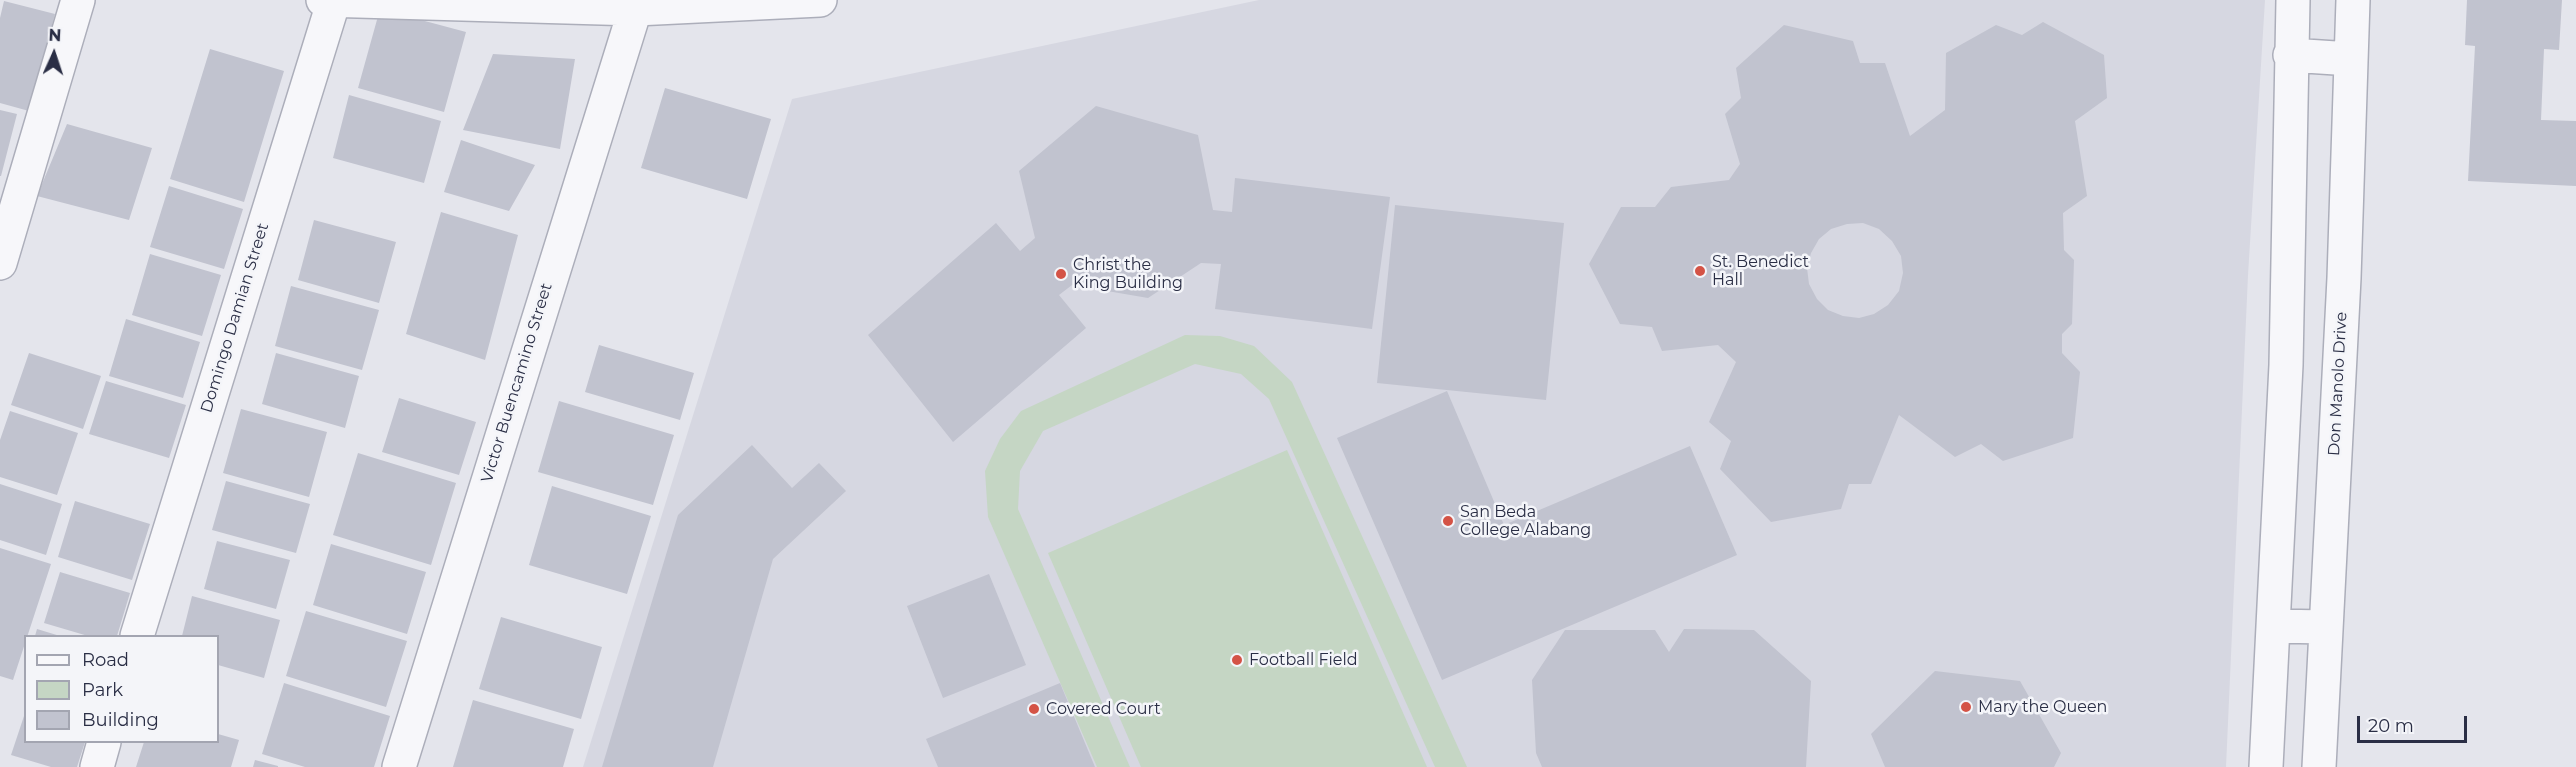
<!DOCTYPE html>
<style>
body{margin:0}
#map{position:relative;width:2576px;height:767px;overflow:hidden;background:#e4e5ec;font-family:Montserrat,sans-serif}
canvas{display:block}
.legend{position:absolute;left:24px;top:635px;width:195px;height:108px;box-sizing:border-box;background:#f4f5f9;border:2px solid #a3a5b1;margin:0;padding:8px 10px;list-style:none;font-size:18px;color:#2a2e45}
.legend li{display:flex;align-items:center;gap:12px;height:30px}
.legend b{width:30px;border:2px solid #a3a5b1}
.north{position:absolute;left:24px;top:24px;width:60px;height:60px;-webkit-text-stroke:4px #f4f5f9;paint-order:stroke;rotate:3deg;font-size:16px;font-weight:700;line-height:24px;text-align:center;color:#2a2e45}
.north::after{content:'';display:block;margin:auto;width:21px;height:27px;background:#2a2e45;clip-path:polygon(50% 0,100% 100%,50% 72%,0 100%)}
.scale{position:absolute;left:2357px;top:716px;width:110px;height:27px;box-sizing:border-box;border:3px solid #2a2e45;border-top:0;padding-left:8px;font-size:18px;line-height:21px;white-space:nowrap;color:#2a2e45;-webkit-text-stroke:4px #f4f5f9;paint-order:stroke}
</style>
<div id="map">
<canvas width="2576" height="767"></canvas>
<ul class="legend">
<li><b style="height:8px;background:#f7f7fa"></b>Road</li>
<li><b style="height:16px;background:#c5d6c4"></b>Park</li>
<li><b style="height:16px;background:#c1c3cf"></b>Building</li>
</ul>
<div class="north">N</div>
<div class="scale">20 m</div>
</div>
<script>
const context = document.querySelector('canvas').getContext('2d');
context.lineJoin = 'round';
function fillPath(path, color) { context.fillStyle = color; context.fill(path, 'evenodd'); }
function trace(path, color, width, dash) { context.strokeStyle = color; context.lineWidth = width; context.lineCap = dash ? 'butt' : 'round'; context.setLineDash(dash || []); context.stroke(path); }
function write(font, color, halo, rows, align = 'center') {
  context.font = font + ' Montserrat,sans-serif'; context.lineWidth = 5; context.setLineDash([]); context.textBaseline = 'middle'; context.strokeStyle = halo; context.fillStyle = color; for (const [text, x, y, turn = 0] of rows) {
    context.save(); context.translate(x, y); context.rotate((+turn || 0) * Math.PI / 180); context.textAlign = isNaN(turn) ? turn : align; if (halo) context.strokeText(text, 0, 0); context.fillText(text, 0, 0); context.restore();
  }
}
fillPath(new Path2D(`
 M1259 0H2265L2248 275 2226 767H583L792 99Z`), '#d6d7e1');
fillPath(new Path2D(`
 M1185 335 1220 336 1254 346 1292 382 1467 767H1435L1269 399 1241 374 1195 364 1043 431 1020 471 1018 509 1130 767H1097L988 517 985 471 1000 439 1021 411Z
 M1287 450 1427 767H1141L1048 553Z`), '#c5d6c4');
fillPath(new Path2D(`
 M2467 0H2562L2559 50 2544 49 2541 120 2576 121V186L2468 181 2475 46 2465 45Z
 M4 1 55 14 29 111 0 103V18Z
 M380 9 466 32 444 112 358 88Z
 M2043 22 2104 55 2107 98 2075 121 2087 196 2063 213 2064 250 2074 260 2072 324 2062 334V353L2080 372 2073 438 2003 461 1981 444 1955 457 1899 415 1871 484H1849L1841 509 1771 522 1720 469 1731 441 1709 422 1736 362 1718 345 1662 351 1652 327 1620 324 1589 264 1621 207H1655L1671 187 1729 180 1740 164 1725 114 1741 98 1736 68 1784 25 1853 41 1860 63H1885L1910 136 1945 110 1946 53 1996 25 2022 35ZM1863 223 1879 229 1892 241 1901 256 1903 273 1899 291 1888 305 1874 314 1859 318 1843 316 1828 310 1817 299 1809 284 1807 268 1811 253 1819 239 1831 229 1847 224Z
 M210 49 284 71 244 202 170 179Z
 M493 54 575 59 560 149 463 130Z
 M665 88 771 119 747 199 641 168Z
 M349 95 441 121 424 183 333 158Z
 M1096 106 1198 135 1213 210 1232 212 1235 178 1390 197 1372 329 1215 309 1221 264 1201 263 1148 298 1072 285 1059 295 1086 328 953 442 868 335 996 223 1020 251 1035 238 1019 171Z
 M0 110 17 114 1 176H0Z
 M67 124 152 148 129 220 37 196Z
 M461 140 535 165 509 211 444 192Z
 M169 186 243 209 224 269 150 247Z
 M1395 205 1564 223 1546 400 1377 383Z
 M441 212 518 235 485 360 406 334Z
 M314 220 396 242 379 303 298 280Z
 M150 254 221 275 202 336 132 315Z
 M291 286 379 310 362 370 275 346Z
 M126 319 200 342 183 398 109 376Z
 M599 345 694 373 680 420 585 392Z
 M29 353 101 376 83 429 11 405Z
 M276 353 359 376 345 428 262 404Z
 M106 381 186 405 169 458 89 434Z
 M1447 391 1504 525 1690 446 1737 555 1442 680 1337 438Z
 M399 398 476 422 459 475 382 452Z
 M559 401 674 435 653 505 538 472Z
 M241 409 327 432 309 497 223 473Z
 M10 411 78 433 57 495 0 477V440Z
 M752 445 792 488 819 463 846 491 773 559 713 767H602L678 515Z
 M358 453 456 483 431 565 333 535Z
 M226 481 310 504 296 553 212 530Z
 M0 484 62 504 46 555 0 540Z
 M552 486 651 516 627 594 529 565Z
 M75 501 150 524 132 580 58 557Z
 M217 541 290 560 276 609 204 589Z
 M331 544 426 572 407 634 313 605Z
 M0 548 51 564 13 680 0 676Z
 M60 572 130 593 117 636H88L44 623Z
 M989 574 1026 665 943 698 907 606Z
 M192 596 280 620 264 678 218 665V636H182Z
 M306 611 407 641 386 707 286 676Z
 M501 617 602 647 581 719 479 689Z
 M37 629 60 636H35Z
 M1684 629 1754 630 1811 681 1806 767H1542L1536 753 1532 680 1565 630H1655L1669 652Z
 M1935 671 2020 681 2061 753 2054 767H1885L1871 734Z
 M284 683 390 716 374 767H305L262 754Z
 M1060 683 1095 767H938L926 739Z
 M473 700 574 729 563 767H453Z
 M26 710V742H85L77 767H51L11 755Z
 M218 734 239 740 231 767H136L144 742H218Z
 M255 760 278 766V767H253Z`), '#c1c3cf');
const minor = new Path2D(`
 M323 0 636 9 820 0
 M0 263 78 0
 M137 636 334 0
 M97 767 104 742
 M399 767 638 0`);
const tertiary = new Path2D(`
 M2290 55 2351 59
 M2273 626 2326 627
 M2266 767 2286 365 2293 0
 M2319 767 2344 278 2353 0`);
trace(minor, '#acaeba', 36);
trace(tertiary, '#acaeba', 36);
trace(minor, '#f7f7fa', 33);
trace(tertiary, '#f7f7fa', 33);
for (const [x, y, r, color] of [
 [1700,271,6,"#d45346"],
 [1061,274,6,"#d45346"],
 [1448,521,6,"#d45346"],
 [1237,660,6,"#d45346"],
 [1966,707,6,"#d45346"],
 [1034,709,6,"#d45346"]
]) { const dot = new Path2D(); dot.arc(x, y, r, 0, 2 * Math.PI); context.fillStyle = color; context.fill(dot); trace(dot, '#f4f5f9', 2); }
write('16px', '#2a2e45', '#f4f5f9', [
 ["St. Benedict",1712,262],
 ["Hall",1712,280],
 ["Christ the",1073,265],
 ["King Building",1073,283],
 ["San Beda",1460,512],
 ["College Alabang",1460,530],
 ["Football Field",1249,660],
 ["Mary the Queen",1978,707],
 ["Covered Court",1046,709]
], 'left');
write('16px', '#2a2e45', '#f4f5f9', [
 ["Domingo Damian Street",235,318,-73],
 ["Victor Buencamino Street",517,383,-73],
 ["Don Manolo Drive",2338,384,-87]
]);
</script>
